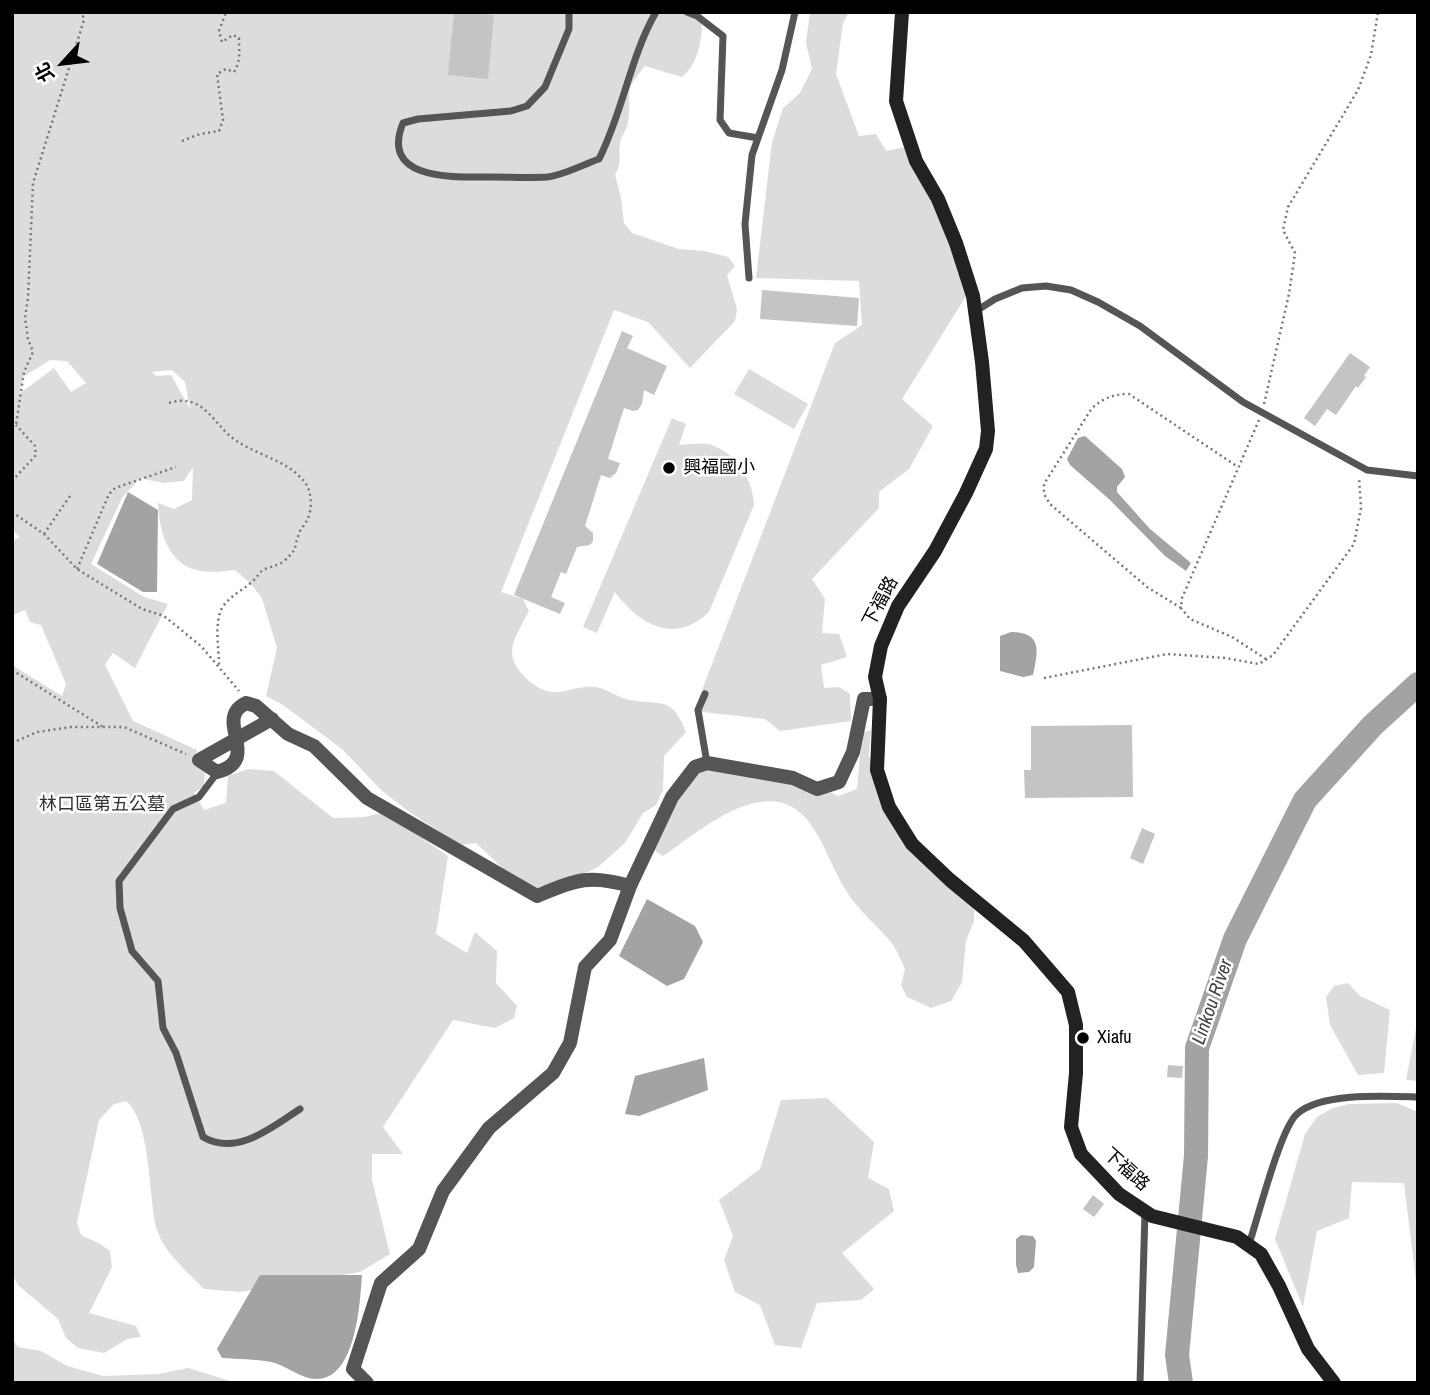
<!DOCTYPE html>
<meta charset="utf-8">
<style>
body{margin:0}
#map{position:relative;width:1430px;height:1395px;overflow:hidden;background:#fff;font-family:"Archivo Narrow","Noto Sans TC",sans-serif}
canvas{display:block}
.frame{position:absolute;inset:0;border:14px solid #000;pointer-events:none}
.north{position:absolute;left:28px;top:28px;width:70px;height:70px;-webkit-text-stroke:5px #fff;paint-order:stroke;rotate:243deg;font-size:19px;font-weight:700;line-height:28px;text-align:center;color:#000}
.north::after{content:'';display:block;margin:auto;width:24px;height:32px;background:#000;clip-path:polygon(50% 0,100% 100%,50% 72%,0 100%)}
</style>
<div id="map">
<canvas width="1430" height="1395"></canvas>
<div class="frame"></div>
<div class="north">北</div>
</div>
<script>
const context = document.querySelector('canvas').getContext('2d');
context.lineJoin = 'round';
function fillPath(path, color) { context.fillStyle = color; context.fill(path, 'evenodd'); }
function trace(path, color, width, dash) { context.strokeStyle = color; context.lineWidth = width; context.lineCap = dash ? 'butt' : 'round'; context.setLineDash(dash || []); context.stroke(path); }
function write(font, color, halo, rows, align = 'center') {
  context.font = font + ' "Archivo Narrow","Noto Sans TC",sans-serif'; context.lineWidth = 5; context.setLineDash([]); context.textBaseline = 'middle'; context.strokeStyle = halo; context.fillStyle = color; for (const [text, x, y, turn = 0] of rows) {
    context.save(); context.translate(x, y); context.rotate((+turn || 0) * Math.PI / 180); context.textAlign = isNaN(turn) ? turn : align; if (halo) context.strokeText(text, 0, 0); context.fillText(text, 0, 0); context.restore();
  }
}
fillPath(new Path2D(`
 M12 12H702C703 35 700 62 682 77L645 66C620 96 633 90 628 122 627 130 621 136 620 143 618 158 623 161 615 175L621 198 624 223 632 233 679 249 704 251 728 257 735 266 727 275 737 309 735 321 690 368 648 322 614 310 501 592 523 599 529 611C514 640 500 655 529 681 535 686 545 692 553 692 567 693 583 684 596 687 606 689 616 696 626 699 659 707 671 693 686 732L664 756 663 790 656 805 643 813 625 843 598 867 552 889H534L517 882 476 843 460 845 408 811 381 790 342 749 283 705 266 696 277 648 262 598 251 584 235 570C224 571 212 573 201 571 168 566 159 531 158 503L174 509 192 500 193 467 184 481 163 483 140 478 122 498 91 564 144 597 168 604 135 668 113 653 105 665 133 721 197 750 194 764 205 772 204 786 194 793 204 810 226 803 228 776 248 769 274 771 333 818 365 817 384 812 448 856 436 934 467 953 475 932 497 951 496 983 517 1006 514 1018 495 1028 453 1020 383 1127 403 1154H372V1180L390 1254 360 1272 240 1292 204 1289C188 1272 164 1253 157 1230 148 1198 152 1123 126 1101L114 1104 99 1120 77 1223 81 1235 100 1244 110 1251 112 1267 89 1313 136 1326 141 1337 127 1339 104 1353 78 1348 66 1338 58 1319 18 1285 12 1274V665L62 696 66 684 41 625 30 622 25 610 12 616V541L20 537 12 530ZM50 360 67 361 86 383 71 392 54 368 19 394 23 377ZM172 370 185 382 190 409 171 375 156 376 152 372Z
 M810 12H849L843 23 836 74 859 136 876 134 886 151 915 145 968 293 902 399 933 426 909 469 879 492V508L812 579 825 599 822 633 839 634 847 657 821 665 824 688 839 687 850 694 851 721 780 731 765 719 694 711 835 343 862 325 859 281 756 278 772 142 783 108 800 93 812 69 806 43Z
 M749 369 808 404 794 429 734 394Z
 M672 418 686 424 679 445C689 444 702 442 712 445 737 454 753 480 754 505L709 612C674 645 640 625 615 592L597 633 583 627Z
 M871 730 869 755 880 796 974 905V921L966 941 962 982 951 1001 931 1008 907 997 901 985 905 969C901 961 898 952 893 945 879 926 859 912 847 892 832 870 825 842 808 821 768 770 700 831 663 856L649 847 690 768 796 775 838 796 857 789 862 733Z
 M1348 983 1360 996 1390 1010 1384 1073 1358 1075 1330 1025 1326 997 1334 986Z
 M1416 1028 1418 1081 1406 1080Z
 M827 1098 874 1142 868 1178 889 1189 894 1211 842 1253 874 1289 861 1300 817 1303 801 1348 775 1345 760 1305 735 1292 724 1260 733 1236 719 1200 760 1169 781 1100Z
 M1397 1103 1418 1112V1298L1404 1183 1352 1182 1349 1218 1317 1231 1303 1307 1275 1239 1305 1134 1317 1117 1333 1108 1349 1104Z
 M12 1338 18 1347 41 1351 67 1366 103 1376 159 1374 188 1368 236 1383H12Z`), '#dcdcdc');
fillPath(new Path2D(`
 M1085 436 1122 469 1125 477 1117 487V492L1150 529 1191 563 1186 571 1165 556 1110 500 1070 465 1067 459 1078 438Z
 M128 492 158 510 157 592H143L97 564Z
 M1011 632C1043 632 1038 652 1033 675L1023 677 1000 671V636Z
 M647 899 695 926 703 942 684 979 667 986 619 956Z
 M704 1058 708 1090 639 1116 625 1114 635 1076Z
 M1021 1235 1033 1236 1036 1241 1034 1267 1029 1272 1018 1273 1016 1265V1239Z
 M260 1275H362C360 1303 356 1380 316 1379 301 1379 286 1365 271 1362 255 1359 238 1359 222 1358L217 1349Z`), '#a3a3a3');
trace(new Path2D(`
 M1181 1383 1177 1355 1196 1156 1197 1048 1235 939 1305 800 1373 725 1418 684`), '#a3a3a3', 24);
fillPath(new Path2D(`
 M454 12 494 15 488 79 448 75Z
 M762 290 859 298 857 326 760 319Z
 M622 331 633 336 627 348 667 366 654 395 644 390 642 404 638 410 633 411 624 408 608 459 620 463 616 473 610 478 601 475 585 526 593 533V541L590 545 577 547 566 574 561 572 551 597 565 603 560 614 514 595Z
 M1350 353 1370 367 1364 376 1366 377 1358 388 1356 386 1336 415 1327 409 1315 426 1304 418Z
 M1132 725 1133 797 1025 798 1024 770H1031V726Z
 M1142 828 1155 834 1143 864 1130 858Z
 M1168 1065 1183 1066 1182 1078 1167 1077Z
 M1093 1195 1104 1204 1094 1217 1083 1209Z`), '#c4c4c4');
trace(new Path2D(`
 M182 141 200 134 219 131 223 120 217 74 226 69 234 72C241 61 239 50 239 38L233 35 222 42 219 31 226 12
 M169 403C201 393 211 419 230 436 251 454 284 458 303 480 312 489 313 509 307 520 305 525 300 529 299 534 293 548 299 548 284 561 278 566 272 566 265 569 260 571 258 576 254 580 244 590 230 595 222 608 214 622 219 649 219 666
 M1264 404 1289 294 1295 253 1283 230 1288 207 1358 90 1371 55 1378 12
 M1259 420 1182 598 1181 608 1190 619 1232 637 1266 659
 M12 426 16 425 24 372 33 352 28 339 25 318 28 298 33 183 84 20 82 12
 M12 481 36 455 35 446 16 425
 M12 512 44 534 77 569 142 609 164 616 201 646 239 691
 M44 534 72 493
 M77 569 109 494 115 488 176 467
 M1181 608 1147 587 1050 504 1044 494V484L1092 408C1104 398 1113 394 1129 394L1238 467
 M12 670 103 727
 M1044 678 1167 654 1225 658 1259 664 1273 655 1354 544 1361 508 1359 477
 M12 743 37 732 71 727H124L186 754`), '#777', 2.5, [2, 3.5]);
trace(new Path2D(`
 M569 12V29L545 87 527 106 511 111 418 119 403 123C379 182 457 177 492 177 510 177 529 178 547 177 564 175 582 165 599 159 623 112 630 57 656 12
 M687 12 697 16 723 36 720 120 729 133 758 138
 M749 278 745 224 752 155 782 70 795 12
 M976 311 995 299 1022 288 1046 286 1071 290 1098 302 1140 326 1243 402 1367 470 1418 476
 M705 694 698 710 707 763
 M217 773 199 797 173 809 119 881 120 908 132 951 158 981 163 1028 176 1053 203 1137C237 1157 272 1127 300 1109
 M1249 1244C1258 1218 1280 1129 1297 1114 1321 1092 1387 1096 1418 1097
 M1140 1383 1145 1212`), '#555', 7);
trace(new Path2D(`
 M272 719 199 760 217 772C258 761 223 728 237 710 239 707 243 705 246 703L256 706 288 734 314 746 367 798 537 896C576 880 588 874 630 886
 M367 1383 353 1369 381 1283 419 1249 443 1191 489 1128 553 1073 570 1043 585 967 610 940 630 886 672 797 695 767 707 763 793 778 817 789 839 782 853 752 864 699H880`), '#555', 14);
trace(new Path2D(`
 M902 12 896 101 916 161 938 199 956 243 973 296 982 362 988 431 986 449 966 493 935 551 898 606 881 646 875 677 880 699 877 770 889 807 912 844 950 880 1024 941 1068 992 1076 1025V1073L1071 1127 1081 1154 1119 1194 1152 1216 1237 1237 1261 1254 1279 1286 1308 1349 1334 1383`), '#222', 14);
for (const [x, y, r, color] of [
 [669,468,7,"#000"],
 [1083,1038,7,"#000"]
]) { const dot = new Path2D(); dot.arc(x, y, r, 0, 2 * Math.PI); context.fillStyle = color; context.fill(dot); trace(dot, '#fff', 2.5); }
write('18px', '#000', '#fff', [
 ["興福國小",683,468],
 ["Xiafu",1097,1038]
], 'left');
write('18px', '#000', '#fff', [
 ["下福路",881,602,-62],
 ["下福路",1126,1170,42]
]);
write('18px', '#333', '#fff', [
 ["林口區第五公墓",102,805]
]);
write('italic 19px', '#444', '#fff', [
 ["Linkou River",1213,1002,-71]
]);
</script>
